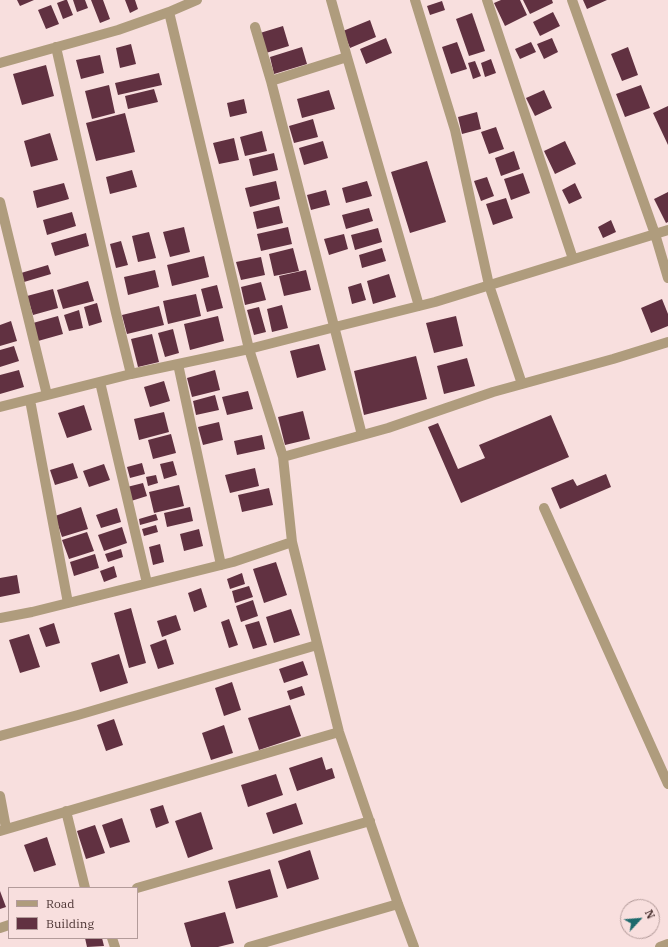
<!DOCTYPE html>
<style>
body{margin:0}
#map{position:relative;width:668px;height:947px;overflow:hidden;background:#f8dfde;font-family:"IBM Plex Serif",serif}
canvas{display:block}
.legend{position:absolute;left:8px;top:887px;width:130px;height:52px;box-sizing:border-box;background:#f8dfde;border:1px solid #b39b9a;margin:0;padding:5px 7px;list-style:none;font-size:12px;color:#4c3433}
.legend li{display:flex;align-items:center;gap:8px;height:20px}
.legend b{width:20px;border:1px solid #b39b9a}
.north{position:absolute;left:620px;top:899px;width:40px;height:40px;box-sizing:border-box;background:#f8dfde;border:1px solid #b39b9a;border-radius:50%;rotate:64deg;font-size:11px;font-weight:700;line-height:16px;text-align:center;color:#4c3433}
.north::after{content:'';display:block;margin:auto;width:14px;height:18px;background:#1d6a6d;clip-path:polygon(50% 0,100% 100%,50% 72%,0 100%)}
</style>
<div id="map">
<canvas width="668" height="947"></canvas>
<ul class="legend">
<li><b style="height:5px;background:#af9c7d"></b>Road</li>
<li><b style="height:11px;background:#613141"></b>Building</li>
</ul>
<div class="north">N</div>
</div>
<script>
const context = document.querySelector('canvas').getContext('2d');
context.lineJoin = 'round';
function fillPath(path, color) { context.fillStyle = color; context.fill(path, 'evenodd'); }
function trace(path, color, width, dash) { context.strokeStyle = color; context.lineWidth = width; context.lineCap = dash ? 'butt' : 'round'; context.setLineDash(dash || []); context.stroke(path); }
fillPath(new Path2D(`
 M17 0H34L20 6Z
 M65 0H67L73 15 63 19 57 3Z
 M73 0H85L88 8 77 12Z
 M91 0H103L110 19 100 23Z
 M125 0H135L138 9 130 13Z
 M501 0H520L527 15 505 26 494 3Z
 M523 0H552L553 3 530 14Z
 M583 0H607L587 9Z
 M442 1 445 10 430 15 427 6Z
 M51 5 59 24 46 29 38 10Z
 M553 12 560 26 540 36 533 22Z
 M472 13 485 51 469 56 456 19Z
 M370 20 376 37 350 48 343 31Z
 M283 26 289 46 266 53 260 33Z
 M386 38 392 53 366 64 360 49Z
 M552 38 558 52 544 59 537 44Z
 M457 42 467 69 451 74 442 47Z
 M531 42 536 52 520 59 515 49Z
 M131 44 136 64 120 68 116 48Z
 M302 47 307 64 274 74 270 57Z
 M628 47 638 75 622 81 611 54Z
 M100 55 104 73 81 79 76 60Z
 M491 59 496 73 485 77 481 63Z
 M475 61 481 76 473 79 468 63Z
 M46 65 54 96 22 105 13 74Z
 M159 73 162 85 118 95 115 83Z
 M109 85 115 113 92 119 85 91Z
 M641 85 650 108 625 117 616 94Z
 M154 89 158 102 128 109 125 96Z
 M329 90 335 109 302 118 297 99Z
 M544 90 552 108 535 116 526 98Z
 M244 99 247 113 230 117 227 103Z
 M668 106V145L653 113Z
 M477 112 481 129 462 134 458 117Z
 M125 113 135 152 96 161 86 123Z
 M313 119 318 137 294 143 289 126Z
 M496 127 504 149 489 154 481 132Z
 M262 131 267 151 245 156 240 137Z
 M50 133 58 160 31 167 24 141Z
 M234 138 239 160 219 164 213 143Z
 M323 141 328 158 304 165 299 148Z
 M565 141 576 164 555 174 544 151Z
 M514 151 520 169 501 176 495 158Z
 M274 153 278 170 253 176 249 159Z
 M427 161 446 222 410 233 391 172Z
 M132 170 137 187 110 194 106 177Z
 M523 173 530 193 511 200 504 179Z
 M487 177 494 196 481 201 474 181Z
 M276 181 280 199 250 207 245 188Z
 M367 181 372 196 346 203 342 188Z
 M64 183 69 199 37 208 33 191Z
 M575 183 582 198 569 204 562 190Z
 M326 190 330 205 311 210 307 195Z
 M668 192V222L666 223 654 199Z
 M506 198 513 218 493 225 486 204Z
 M279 206 283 223 257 229 253 212Z
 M369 208 373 221 346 229 342 215Z
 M72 212 76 226 47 235 43 220Z
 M611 220 616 232 603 238 598 227Z
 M184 227 190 252 170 257 163 232Z
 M288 227 292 244 261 251 257 234Z
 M378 228 382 242 355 250 351 235Z
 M149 232 156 258 138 262 132 236Z
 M86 233 89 246 55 256 51 243Z
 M344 234 348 249 329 255 324 239Z
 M121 241 128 265 116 268 110 244Z
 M293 248 299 271 274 276 269 254Z
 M382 248 386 261 362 268 359 255Z
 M204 256 209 277 172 286 167 265Z
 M261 257 265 275 241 280 236 262Z
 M48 265 51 274 24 282 21 273Z
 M155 270 159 287 128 295 124 277Z
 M306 270 311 290 284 296 279 276Z
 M389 274 396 297 373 304 367 281Z
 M88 281 94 301 63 309 57 290Z
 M261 282 266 300 245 305 241 287Z
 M361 283 366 300 352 304 348 287Z
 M217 285 223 308 207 312 201 289Z
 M53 289 58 308 33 315 27 296Z
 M196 294 201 316 168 324 163 301Z
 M662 299 668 314V326L651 333 641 308Z
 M97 303 102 322 89 326 84 307Z
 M282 305 288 328 272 332 267 309Z
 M159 306 164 325 127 334 122 315Z
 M259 307 266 332 254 335 247 310Z
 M79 310 83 328 69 331 64 315Z
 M58 316 63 334 38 341 33 323Z
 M218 316 224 341 190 350 184 324Z
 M456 316 463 346 434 353 426 323Z
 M11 321 17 341 0 346V325Z
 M173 329 179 353 165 357 158 333Z
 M152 334 159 362 138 367 131 339Z
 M319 344 326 370 297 378 290 351Z
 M14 346 19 361 0 367V350Z
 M416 356 427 399 364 415 354 371Z
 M467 358 475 386 444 394 437 366Z
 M19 370 24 387 0 394V375Z
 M215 370 220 390 192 397 187 378Z
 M164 381 170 401 150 407 144 387Z
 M248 391 253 409 227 415 222 397Z
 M215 395 219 410 196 415 193 401Z
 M84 405 92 430 67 438 58 413Z
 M303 411 310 439 285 445 278 417Z
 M164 412 169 432 139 440 134 419Z
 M551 415 569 457 461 503 428 427 438 423 458 469 485 458 479 445Z
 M219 422 223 440 203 445 198 427Z
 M171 434 176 453 153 459 148 440Z
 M262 435 265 449 237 455 234 441Z
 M173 461 177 475 164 479 160 464Z
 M73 463 78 478 55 485 50 470Z
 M142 463 145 474 130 478 127 467Z
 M104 464 110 480 89 487 83 471Z
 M255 468 259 486 230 493 225 475Z
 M606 474 611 487 560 509 551 488 573 479 577 486Z
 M156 475 158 483 148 486 146 477Z
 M143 483 147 496 131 501 127 487Z
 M179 485 184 506 154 513 149 492Z
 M269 488 273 505 242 512 238 495Z
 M81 507 88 529 62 537 55 516Z
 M190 507 193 521 167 527 164 513Z
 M117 508 121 522 101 528 96 515Z
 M156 514 158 520 140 525 139 519Z
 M156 525 158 532 144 536 142 529Z
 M122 527 127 543 104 551 98 535Z
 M199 529 203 546 184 551 180 534Z
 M87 532 94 551 69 559 62 540Z
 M160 544 164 562 153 565 149 547Z
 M121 549 123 557 108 562 105 554Z
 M95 554 99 568 74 576 70 562Z
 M276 562 287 595 264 603 253 569Z
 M114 566 117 577 104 582 100 571Z
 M242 573 245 584 230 589 227 579Z
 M17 575 20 593 0 597V578Z
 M249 586 253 597 235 603 232 591Z
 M201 588 207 607 194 612 188 593Z
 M253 600 258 616 241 622 236 606Z
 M131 608 146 663 129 668 114 613Z
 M291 609 300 635 274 643 266 617Z
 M176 615 181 630 162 637 157 621Z
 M229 619 238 645 229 648 221 622Z
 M259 621 267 645 253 649 245 625Z
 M54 623 60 643 46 647 39 628Z
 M29 634 40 667 20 673 9 640Z
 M166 639 174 664 158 669 150 645Z
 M119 654 128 683 100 692 91 663Z
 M303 661 308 675 284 683 279 669Z
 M232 682 241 710 224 716 215 688Z
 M302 686 305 695 290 700 287 691Z
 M290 705 301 736 259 750 248 718Z
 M114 719 123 745 106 751 97 725Z
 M224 725 233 753 211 760 202 733Z
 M322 757 326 770 332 768 335 778 297 791 289 768Z
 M276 774 283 795 248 807 241 785Z
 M296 803 303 824 273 834 266 813Z
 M163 805 169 823 156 828 150 809Z
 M201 812 213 849 188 858 175 821Z
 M122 818 130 842 110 848 102 825Z
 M95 825 105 853 86 859 77 831Z
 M47 837 56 865 34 872 24 845Z
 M310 850 319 879 287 889 278 861Z
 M270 869 278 897 236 909 228 881Z
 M0 891 6 907 0 909Z
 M225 912 234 943 218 947H191L184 923Z
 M85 938H102L104 946 87 947Z`), '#613141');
trace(new Path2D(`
 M331 0 347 57 419 306
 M415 0 455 130 489 285 522 384
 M487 0 573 259
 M572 0 655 234 668 278
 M169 12 249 349 283 457 292 542 339 732 398 904 414 947
 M255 27 271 81 362 435
 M56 47 116 313 131 374
 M0 63 118 30 169 12 197 0
 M271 81 347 57
 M0 202 47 395
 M178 364 221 565
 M100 382 147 583
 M30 400 68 603
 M0 407 131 374 249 349 335 327 435 302 668 230
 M283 457 388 428 493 392 613 359 668 342
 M544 508 668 784
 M0 618 32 612 233 562 292 542
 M0 736 78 715 317 645
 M0 796 6 828
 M66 811 85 888
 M0 831 339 732
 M137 888 370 821
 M0 928 9 925
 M112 938 115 947
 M249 947 398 904
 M660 947 668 944`), '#af9c7d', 10);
</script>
